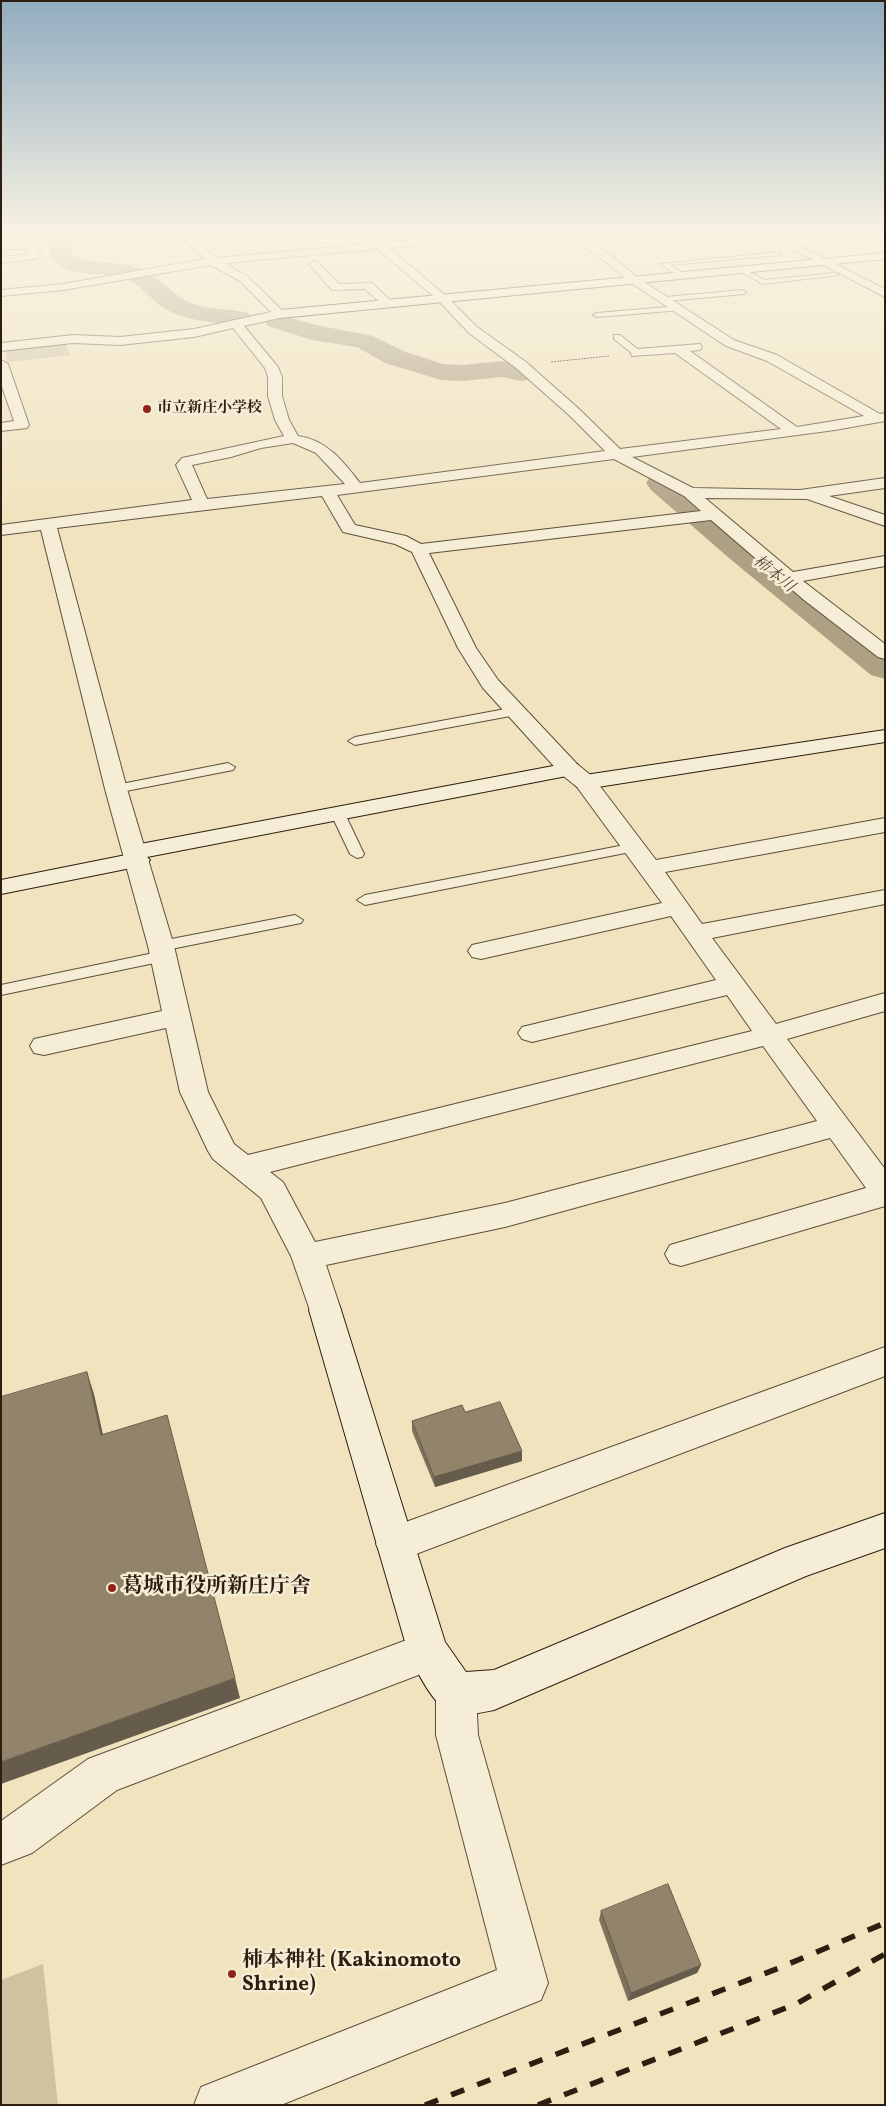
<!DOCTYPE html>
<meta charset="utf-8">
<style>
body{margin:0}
#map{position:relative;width:886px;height:2106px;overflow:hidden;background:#f0e3be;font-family:Vollkorn,serif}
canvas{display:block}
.frame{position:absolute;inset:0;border:2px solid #2d1e11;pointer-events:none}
</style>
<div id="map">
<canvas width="886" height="2106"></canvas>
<div class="frame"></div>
</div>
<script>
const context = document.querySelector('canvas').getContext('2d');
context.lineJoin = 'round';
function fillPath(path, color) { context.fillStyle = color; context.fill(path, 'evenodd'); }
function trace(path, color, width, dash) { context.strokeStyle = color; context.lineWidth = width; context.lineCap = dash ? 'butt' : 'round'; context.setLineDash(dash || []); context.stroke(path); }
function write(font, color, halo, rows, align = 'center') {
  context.font = font + ' Vollkorn,"Noto Serif JP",serif'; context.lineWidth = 5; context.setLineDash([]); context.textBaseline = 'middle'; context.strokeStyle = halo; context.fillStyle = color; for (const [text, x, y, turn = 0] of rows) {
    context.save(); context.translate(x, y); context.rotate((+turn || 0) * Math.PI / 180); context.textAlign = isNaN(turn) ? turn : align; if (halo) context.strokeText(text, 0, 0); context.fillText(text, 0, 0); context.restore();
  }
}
fillPath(new Path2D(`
 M65 342 70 355 7 362 5 349Z
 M43 1964 58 2105H1V1980Z`), '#cfc2a1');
fillPath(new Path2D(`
 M1 234H63L74 243 71 253C91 266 114 260 135 267 152 272 166 287 180 297 199 311 226 307 248 313L251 318 248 323 239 325C214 322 187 322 164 308 151 300 140 284 124 278 100 270 67 281 49 255L52 245 46 241H1Z
 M277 314 316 325 373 336 403 351 443 364 463 365 502 361 532 367 536 373 532 379 522 381 502 377 463 381 441 380 385 363 357 347 312 340 268 326 265 321 268 316Z
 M662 473 673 476 753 544 885 647V679L871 675 729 558 651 490 646 483 651 476Z`), '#aea083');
const lane = new Path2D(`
 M779 252 781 255 670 265 685 274 682 278 660 264Z
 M742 268 764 280 835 273 839 275 763 284 740 271Z
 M742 290 746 292 745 294 666 301 662 299 666 297Z
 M679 306H682V310L597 317 593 315 597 313Z
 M614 335H620L640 351V355H634L614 339Z
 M516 707 521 708 522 711 521 714 355 745 348 741 355 737Z
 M228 763 235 767 233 770 116 793 109 789 116 785Z
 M338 810 345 814 364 854 362 857 357 858 350 854 331 814Z
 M635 843 642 847 640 850 365 905 357 900 365 895Z
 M295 915 303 920 301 923 161 951 155 950 153 946 155 942 161 941Z
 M163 951 169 952 171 956 169 960 1 995V985Z`);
const street = new Path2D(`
 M178 234H189L216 258 370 244 360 234H371L382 243 457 236 601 234 596 237 584 238 609 254 638 278 734 340 777 355 880 414 885 413V421L835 430 632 457 693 488 800 490 885 478V488L829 496 885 515V526L807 499 705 498 793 572 885 556V566L803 581 885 644V659L878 657 804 600 711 520 429 553 476 648 498 680 577 764 593 777 656 860 885 818V832L665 872 702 924 885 890V904L712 938 776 1024 885 993V1011L787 1039 885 1169V1206L681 1266 670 1263 665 1254 670 1245 866 1188 830 1138 505 1227 326 1265 341 1310 337 1319 325 1323 313 1319 291 1256 261 1198 213 1159 208 1151 180 1092 166 1028 44 1055 34 1053 30 1046 34 1039 162 1011 148 946 105 789 41 530 1 535V525L192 500 176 465 182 458 284 436 275 420 268 396V377L265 368 233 328 194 337 120 345 73 343 1 351V343L73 335 120 337 194 329 271 312 240 281 211 265 63 290 1 296V290L63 284 205 259ZM570 238 601 258 630 282 726 346 767 361 864 416 797 427 690 351 700 350 702 347 700 344 637 349 632 350 631 353 632 356 675 353 781 429 620 449 579 409 526 362 477 327 445 295 389 248 457 242ZM377 249 437 299 469 333 516 368 569 415 605 451 360 483C343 461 327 440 298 436L289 420 282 396V377L278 367 244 326 284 317 286 314 248 277 225 263ZM293 443 316 453 345 484 207 499 192 465 231 457 261 448ZM614 459 684 496 701 511 421 544 406 536 355 525 337 495ZM322 496 343 532 395 544 412 552 458 648 483 688 561 774 577 787 662 903 472 945 468 951 472 957 481 959 671 916 716 980 522 1027 518 1033 522 1039 532 1042 727 995 752 1031 248 1155 234 1144 208 1092 174 946 127 789 57 528ZM763 1046 817 1121 505 1203 315 1242 283 1182 270 1172Z
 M764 234H776L885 289V297Z
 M1 243 35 244 41 256 36 259 1 263V257L29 254 27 249H1Z
 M314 261 318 262 339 284 372 283 393 303 391 305H383L365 289 332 290 309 264Z
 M1 360 8 364 29 425 27 428 1 431V423L14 421 1 384Z
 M885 1347V1376L395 1562 382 1557 376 1544 382 1531 395 1526Z
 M428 1632 442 1638 448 1652 442 1666 117 1790 32 1853 1 1865V1821L88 1759Z
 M456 1674 470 1680 476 1694 478 1735 548 1983 541 2000 281 2105H194L201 2087 497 1970 436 1735V1694L442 1680Z`);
const secondary = new Path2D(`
 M885 253V259L280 318 274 314 280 310Z
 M885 730V742L585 789 577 787 574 782 577 777 585 775Z
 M569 763 577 764 580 769 577 774 147 857 150 860 146 865 1 894V880L126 855 123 852 127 847 135 845Z
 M325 1297 337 1301 341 1310 445 1642 466 1672 494 1670 785 1548 885 1513V1548L806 1576 494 1710C483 1712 465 1717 454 1714 435 1709 416 1670 408 1652L309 1310 313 1301Z`);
trace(lane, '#5e4f3c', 2);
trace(street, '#5e4f3c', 2);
trace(secondary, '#2d1e11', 2);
trace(new Path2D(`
 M551 362 609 356`), '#2d1e11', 1, [2, 1]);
fillPath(lane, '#f5edd5');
fillPath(street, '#f5edd5');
fillPath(secondary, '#f5edd5');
trace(new Path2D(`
 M425 2105 779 1968 885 1923
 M538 2105 796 2004 885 1954`), '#2d1e11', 5.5, [14, 14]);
fillPath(new Path2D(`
 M465 1412 522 1461 435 1487 412 1431V1421Z
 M601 1911 701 1965 697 1973 628 2001 599 1920Z`), '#7e725c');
fillPath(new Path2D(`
 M87 1372 94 1394 108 1457 101 1435Z
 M522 1451V1461L435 1487 434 1477Z
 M235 1678 240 1698 1 1784V1762Z
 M701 1965 697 1973 628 2001 631 1993Z`), '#665c4b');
const building = new Path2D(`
 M87 1372 101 1435 167 1415 235 1678 1 1762V1397Z
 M500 1402 522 1451 434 1477 412 1421 462 1405 465 1412Z
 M668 1884 701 1965 631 1993 601 1911Z`);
fillPath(building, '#92846b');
trace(building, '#665c4b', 1);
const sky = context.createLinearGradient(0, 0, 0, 529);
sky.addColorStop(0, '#91acc0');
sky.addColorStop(0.44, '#f8f2e2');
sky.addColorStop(1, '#f8f2e200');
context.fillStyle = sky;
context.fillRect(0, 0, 886, 529);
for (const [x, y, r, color] of [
 [147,409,5,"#8f2418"],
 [112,1588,5,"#8f2418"],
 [232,1974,5,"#8f2418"]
]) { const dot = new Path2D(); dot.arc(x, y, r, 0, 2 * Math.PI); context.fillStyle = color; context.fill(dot); trace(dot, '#f5edd5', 2); }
write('bold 15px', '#2d1e11', '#f5edd5', [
 ["市立新庄小学校",157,409]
], 'left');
write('italic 16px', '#5a4c39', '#f5edd5', [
 ["柿本川",773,575,39]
]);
write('bold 21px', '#2d1e11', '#f5edd5', [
 ["葛城市役所新庄庁舎",122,1588],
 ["柿本神社 (Kakinomoto",242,1962],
 ["Shrine)",242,1986]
], 'left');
</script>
